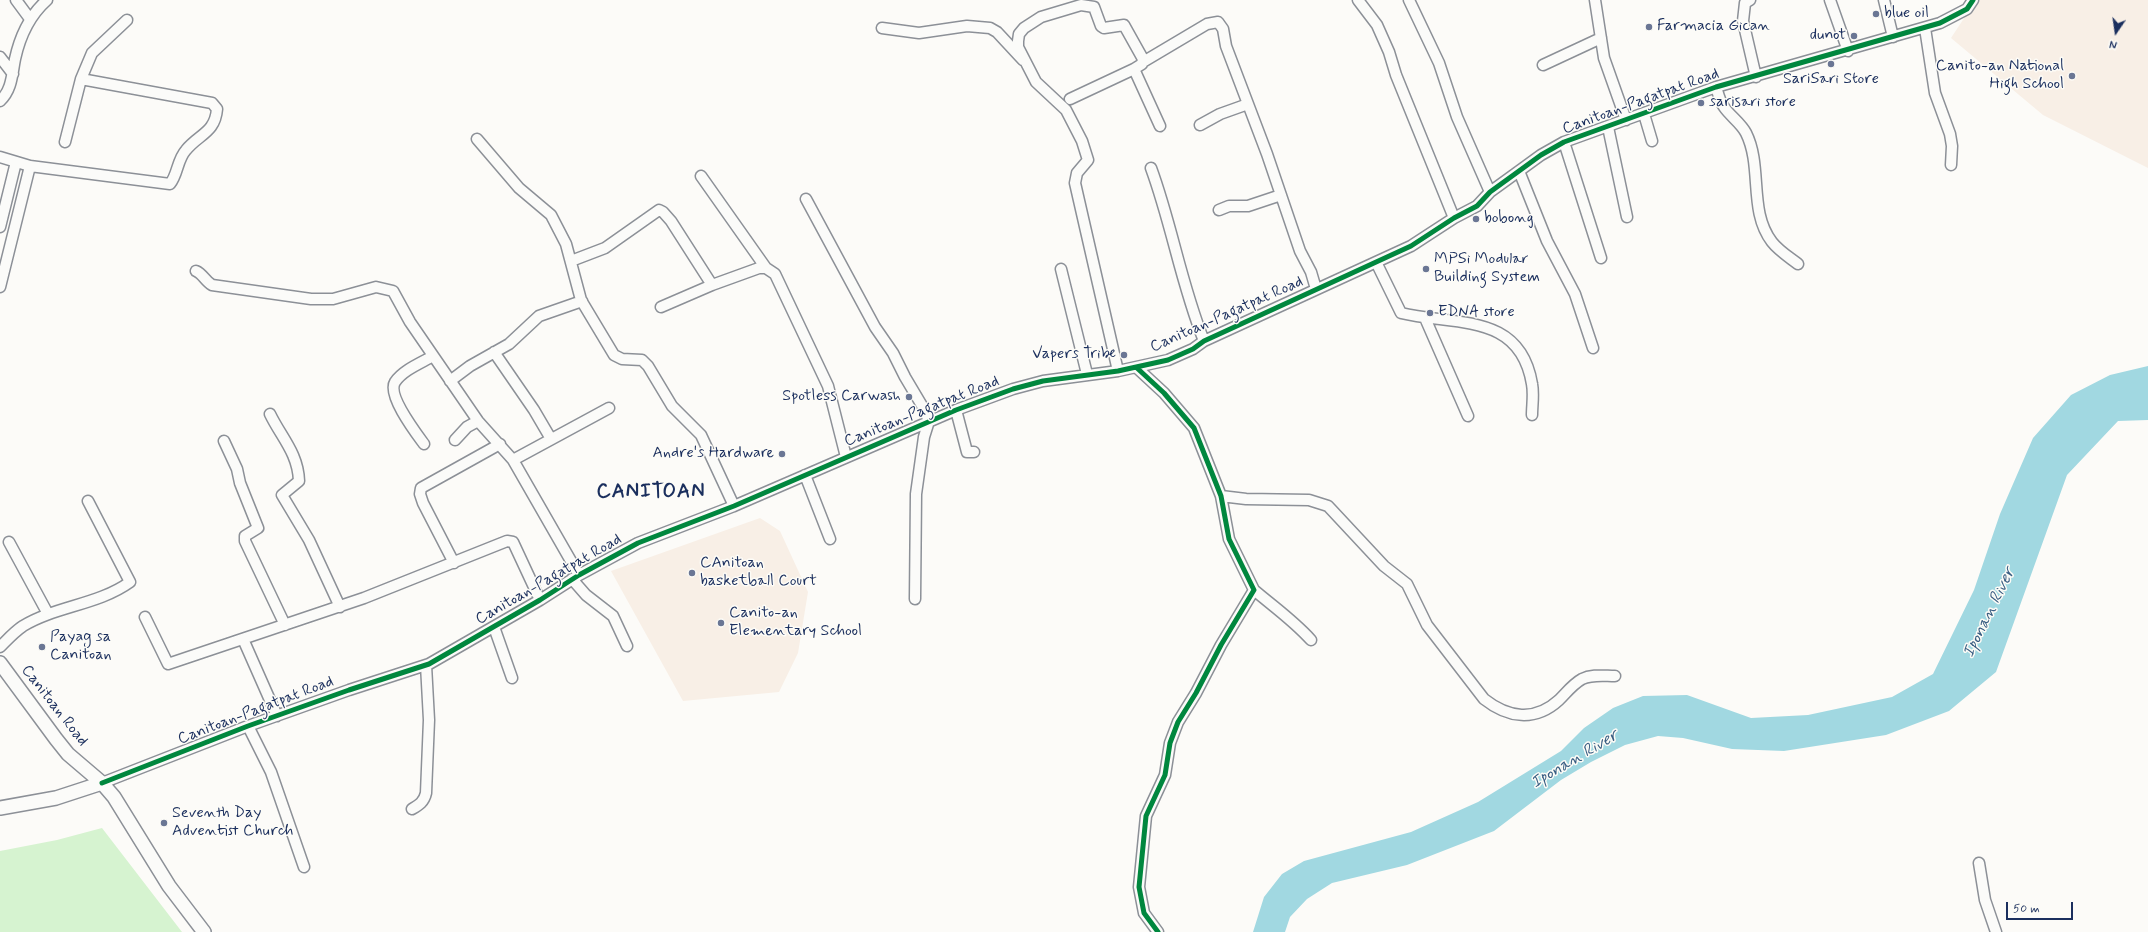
<!DOCTYPE html>
<style>
body{margin:0}
#map{position:relative;width:2148px;height:932px;overflow:hidden;background:#fcfbf8;font-family:Mynerve,sans-serif}
canvas{display:block}
.north{position:absolute;left:2096px;top:12px;width:40px;height:40px;-webkit-text-stroke:3px #fdfcf7;paint-order:stroke;rotate:193deg;font-size:11px;font-weight:700;line-height:16px;text-align:center;color:#1b2f5e}
.north::after{content:'';display:block;margin:auto;width:14px;height:18px;background:#1b2f5e;clip-path:polygon(50% 0,100% 100%,50% 72%,0 100%)}
.scale{position:absolute;left:2006px;top:902px;width:67px;height:18px;box-sizing:border-box;border:2px solid #1b2f5e;border-top:0;padding-left:5px;font-size:12px;line-height:14px;white-space:nowrap;color:#1b2f5e;-webkit-text-stroke:3px #fdfcf7;paint-order:stroke}
</style>
<div id="map">
<canvas width="2148" height="932"></canvas>
<div class="north">N</div>
<div class="scale">50 m</div>
</div>
<script>
const context = document.querySelector('canvas').getContext('2d');
context.lineJoin = 'round';
function fillPath(path, color) { context.fillStyle = color; context.fill(path, 'evenodd'); }
function trace(path, color, width, dash) { context.strokeStyle = color; context.lineWidth = width; context.lineCap = dash ? 'butt' : 'round'; context.setLineDash(dash || []); context.stroke(path); }
function write(font, color, halo, rows, align = 'center') {
  context.font = font + ' Mynerve,sans-serif'; context.lineWidth = 3; context.setLineDash([]); context.textBaseline = 'middle'; context.strokeStyle = halo; context.fillStyle = color; for (const [text, x, y, turn = 0] of rows) {
    context.save(); context.translate(x, y); context.rotate((+turn || 0) * Math.PI / 180); context.textAlign = isNaN(turn) ? turn : align; if (halo) context.strokeText(text, 0, 0); context.fillText(text, 0, 0); context.restore();
  }
}
fillPath(new Path2D(`
 M1976 0H2148V168L2043 115 1951 38Z
 M760 518 780 531 808 592 798 653 779 692 683 701 611 571Z`), '#f8efe6');
fillPath(new Path2D(`
 M102 828 182 932H0V851L57 840Z`), '#d6f3d0');
fillPath(new Path2D(`
 M2148 366V420L2118 421 2067 475 1996 672 1949 711 1886 735 1784 751 1732 749 1683 738 1658 736 1625 745 1591 762 1561 780 1494 831 1407 865 1332 883 1307 899 1290 917 1285 932H1253L1264 897 1282 874 1304 861 1411 832 1478 802 1561 751 1584 728 1613 708 1643 696 1687 695 1751 718 1808 715 1892 697 1933 674 1974 590 2000 514 2033 438 2071 395 2110 375Z`), '#a1d8e1');
const minor = new Path2D(`
 M16 0 30 19
 M1358 0 1377 25 1389 52 1396 75 1454 218
 M1409 0 1439 63 1457 117 1490 192
 M1595 0 1604 58 1626 120
 M1750 0 1745 3 1743 21 1756 77
 M1830 0 1848 51
 M1884 0 1893 37
 M882 28 919 33 967 26 990 28 997 32 1023 60
 M1925 28 1935 93 1950 134 1952 146 1951 165
 M0 57 13 74
 M1143 62 1207 24 1218 22 1223 29 1226 46 1267 154 1300 251 1311 272 1316 289
 M1543 65 1601 38
 M1716 87C1718 93 1720 102 1724 107 1730 116 1741 123 1746 133 1763 167 1748 211 1772 242 1779 251 1789 257 1798 264
 M1070 99 1134 69
 M0 101C12 90 12 74 15 59 20 36 29 16 47 0
 M1644 114 1652 141
 M1200 125 1220 114 1248 104
 M1608 127 1627 217
 M477 139 519 188 551 215 566 244 581 300 614 355 622 359 642 360 648 366 672 406 701 435 734 506
 M65 142 81 79 92 53 127 20
 M1564 142 1601 258
 M0 157 30 166 170 184C178 174 177 160 186 150 199 134 215 133 217 109L212 103 81 79
 M1151 168C1172 225 1181 284 1204 341
 M1519 171 1547 241 1575 294 1593 348
 M701 176 766 268
 M806 199 875 327 893 353 905 377 924 409 929 421 924 437 916 494 915 599
 M1219 210 1229 206H1248L1281 195
 M0 227 16 162
 M571 261 605 248 659 210 663 212 671 221 712 285 759 268H766L775 274 828 386 846 457
 M1376 262 1401 313C1455 326 1520 312 1532 384 1534 394 1532 405 1532 415
 M1061 269 1087 374
 M196 271C203 274 205 281 212 285L311 299H333L376 287 393 291 410 322 478 421 513 460 579 575
 M0 287 30 166
 M661 307 712 285
 M1425 318 1468 416
 M494 352 534 410 551 439
 M1137 368 1164 393 1194 428 1221 496 1229 539 1254 590 1221 645 1196 693 1178 722 1170 743 1165 775 1146 816 1139 887 1144 913 1158 932
 M1118 371 1075 183 1077 173 1088 160 1082 141 1066 110 1036 82 1018 47V41L1019 34 1024 28 1041 17 1081 5 1094 7 1101 26 1104 28 1124 25 1143 59 1142 64 1134 69 1160 126
 M450 381 470 366 509 344 539 316 582 301
 M956 410 967 452H974
 M270 414C281 437 298 453 299 481L282 495 309 540 340 607
 M455 440 467 427 478 421
 M224 441 237 469 240 483 258 528 245 536V541L285 625
 M424 444C416 433 387 395 395 382 403 370 421 363 433 356
 M513 460 609 408
 M805 475 830 539
 M1221 496 1246 499 1309 500 1328 506 1384 566 1407 584 1427 625 1484 699C1508 718 1535 722 1559 700 1566 693 1573 684 1582 679 1592 674 1604 676 1615 676
 M9 542 48 614
 M454 563 423 503 420 494 421 488 500 444
 M572 579 586 595 613 616 627 646
 M1254 590C1274 607 1294 621 1311 640
 M145 617 168 664 364 598 507 541 513 542 540 600
 M494 627 512 678
 M243 639 277 716
 M0 647C7 640 14 632 23 626 56 606 98 605 130 582L88 501
 M248 726 271 772 304 867
 M102 783 248 726 349 690 429 664 540 600 579 575 638 543 734 506 956 410 1013 389 1043 381 1118 371 1168 360 1193 349 1204 341 1411 246 1454 218 1477 206 1490 192 1519 171 1541 155 1564 142 1716 87 1940 23 1967 9 1973 0
 M412 809C419 805 424 802 426 793L429 720 426 665
 M1979 863 1985 900 1996 932`);
const major = new Path2D(`
 M0 663 56 739 68 754 102 783 114 797 169 886 204 932
 M0 808 56 798 102 783`);
trace(minor, '#8c9097', 13);
trace(major, '#8c9097', 16);
trace(minor, '#fbfbf9', 10);
trace(major, '#fbfbf9', 13);
trace(new Path2D(`
 M1137 368 1164 393 1194 428 1221 496 1229 539 1254 590 1221 645 1196 693 1178 722 1170 743 1165 775 1146 816 1139 887 1144 913 1158 932
 M102 783 248 726 349 690 429 664 540 600 579 575 638 543 734 506 956 410 1013 389 1043 381 1118 371 1168 360 1193 349 1204 341 1411 246 1454 218 1477 206 1490 192 1519 171 1541 155 1564 142 1716 87 1940 23 1967 9 1973 0`), '#00873e', 5);
for (const [x, y, r, color] of [
 [1876,14,4,"#6a7694"],
 [1649,27,4,"#6a7694"],
 [1854,36,4,"#6a7694"],
 [1831,64,4,"#6a7694"],
 [2072,76,4,"#6a7694"],
 [1701,103,4,"#6a7694"],
 [1476,219,4,"#6a7694"],
 [1426,269,4,"#6a7694"],
 [1430,313,4,"#6a7694"],
 [1124,355,4,"#6a7694"],
 [909,397,4,"#6a7694"],
 [782,454,4,"#6a7694"],
 [692,573,4,"#6a7694"],
 [721,623,4,"#6a7694"],
 [42,647,4,"#6a7694"],
 [164,823,4,"#6a7694"]
]) { const dot = new Path2D(); dot.arc(x, y, r, 0, 2 * Math.PI); context.fillStyle = color; context.fill(dot); trace(dot, '#fdfcf7', 1.5); }
write('16px', '#1b2f5e', '#fdfcf7', [
 ["blue oil",1884,14],
 ["Farmacia Gican",1657,27],
 ["dunot",1846,36,"right"],
 ["Canito-an National",2064,67,"right"],
 ["High School",2064,85,"right"],
 ["SariSari Store",1831,80,"center"],
 ["sarisari store",1709,103],
 ["bobong",1484,219],
 ["MPSi Modular",1434,260],
 ["Building System",1434,278],
 ["EDNA store",1438,313],
 ["Vapers Tribe",1116,355,"right"],
 ["Spotless Carwash",901,397,"right"],
 ["Andre's Hardware",774,454,"right"],
 ["CAnitoan",700,564],
 ["basketball Court",700,582],
 ["Canito-an",729,614],
 ["Elementary School",729,632],
 ["Payag sa",50,638],
 ["Canitoan",50,656],
 ["Seventh Day",172,814],
 ["Adventist Church",172,832]
], 'left');
write('16px', '#1b2f5e', '#fdfcf7', [
 ["Canitoan-Pagatpat Road",1641,102,-20],
 ["Canitoan-Pagatpat Road",1227,315,-24],
 ["Canitoan-Pagatpat Road",922,412,-22],
 ["Canitoan-Pagatpat Road",549,580,-30],
 ["Canitoan Road",54,706,52],
 ["Canitoan-Pagatpat Road",256,711,-21]
]);
write('italic 17px', '#385d82', '#fdfcf7', [
 ["Iponan River",1990,613,-64],
 ["Iponan River",1575,760,-31]
]);
context.letterSpacing = '1px';
write('bold 20px', '#1b2f5e', '#fdfcf7', [
 ["CANITOAN",651,493]
]);
context.letterSpacing = '0px';
</script>
